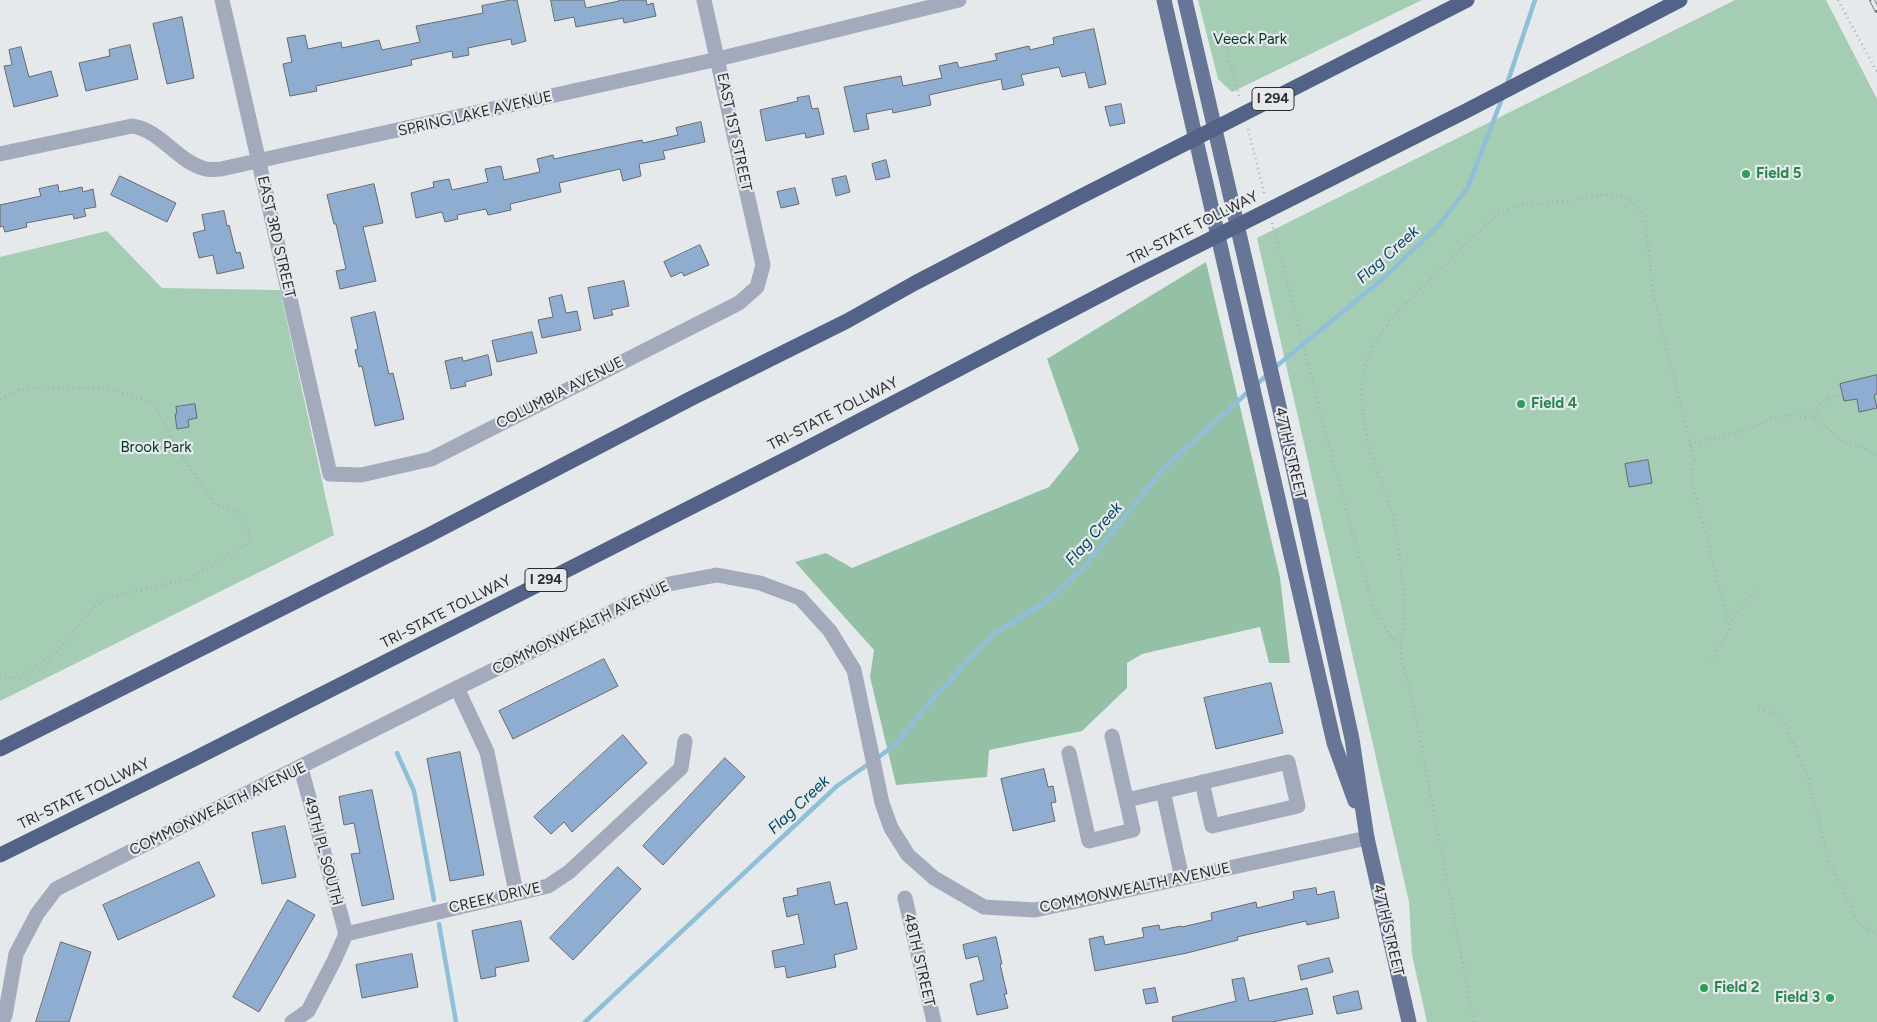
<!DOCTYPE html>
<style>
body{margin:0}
canvas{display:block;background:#e6e9ec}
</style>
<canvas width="1877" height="1022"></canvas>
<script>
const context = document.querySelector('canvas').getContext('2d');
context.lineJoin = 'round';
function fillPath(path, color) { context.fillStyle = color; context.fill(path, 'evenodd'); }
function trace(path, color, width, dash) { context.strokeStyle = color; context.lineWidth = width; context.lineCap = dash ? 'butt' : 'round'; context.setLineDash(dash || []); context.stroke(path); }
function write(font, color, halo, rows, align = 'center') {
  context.font = font + ' Figtree,sans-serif'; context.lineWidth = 4.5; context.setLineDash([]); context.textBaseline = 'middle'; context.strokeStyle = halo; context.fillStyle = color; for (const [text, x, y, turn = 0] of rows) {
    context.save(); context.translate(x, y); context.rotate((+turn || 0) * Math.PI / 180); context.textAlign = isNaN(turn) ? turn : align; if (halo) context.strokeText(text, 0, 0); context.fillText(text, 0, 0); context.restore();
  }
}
fillPath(new Path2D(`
 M1198 0H1422L1232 92 1218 79Z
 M1735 0H1826L1877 99V1022H1427L1412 955 1409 902 1257 238Z
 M107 231 162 288 280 290 334 535 0 701V257Z`), '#a4cdb3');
fillPath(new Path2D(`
 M1206 262 1280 577 1290 663H1269L1260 627 1142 654 1127 663V688L1082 731 989 750 987 777 896 785 870 677 874 650 795 562 826 553 852 568 1049 487 1079 450 1047 359Z`), '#94c1a5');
trace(new Path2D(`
 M1507 84 1535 0
 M1273 369 1385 277 1439 225 1468 187 1503 96
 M1255 386 1268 374
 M397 753 414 791 434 900
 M876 759 896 744 936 695 994 634 1046 602 1085 566 1164 468 1249 391
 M439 924 456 1022
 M585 1022 837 786 870 763`), '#8fbfd9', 4.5);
const building = new Path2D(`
 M511 0H517L526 41 512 45 511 39 468 48 469 55 453 58 452 51 411 60 412 65 316 86 317 91 290 96 283 64 292 62 287 38 305 35 308 49 341 42 342 48 379 40 382 50 420 42 416 26 483 13 482 6Z
 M551 0H584L586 8 619 1V0H646L647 5 653 3 656 16 624 23 623 18 576 27 574 17 555 21Z
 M182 17 194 78 167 84 153 24Z
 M1094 29 1106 84 1089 88 1085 72 1062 77 1059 67 1021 75 1024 85 1003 90 1001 79 929 95 931 105 893 113 892 109 866 114 869 129 854 132 844 87 901 76 903 86 942 78 939 66 957 62 959 68 997 60 995 54 1029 46 1030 50 1054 44 1053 38Z
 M130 45 138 79 86 91 79 63 110 56 109 50Z
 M21 47 29 77 51 71 58 96 14 107 4 66 12 65 9 50Z
 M809 96 812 109 818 108 824 134 806 138 805 133 766 141 760 110 798 101 797 98Z
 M1121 104 1125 123 1110 126 1105 107Z
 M701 122 705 142 663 151 665 159 639 164 641 176 623 181 620 169 559 183 561 192 510 204 511 210 488 215 486 209 457 215 458 219 445 222 442 212 416 218 411 193 434 187 433 182 449 179 452 190 488 182 485 169 501 166 504 180 540 172 537 159 553 155 554 159 642 140 643 143 678 135 676 128Z
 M886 160 890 177 876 180 872 164Z
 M120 176 176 203 167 222 111 195Z
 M846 176 850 192 836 196 832 179Z
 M374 184 383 223 363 227 376 281 340 289 336 271 346 269 336 224H334L327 195Z
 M58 185 59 192 82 187 83 192 93 189 96 207 84 209 86 216 74 219 73 214 26 223 27 227 5 232 3 226 0 227V205L41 196 39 189Z
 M795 188 799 204 781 208 777 192Z
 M224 211 227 226 229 225 236 253 240 252 244 268 217 274 213 255 199 258 193 233 205 230 202 215Z
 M700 245 709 265 684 276 682 272 671 277 664 262Z
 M624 281 629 306 611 310 613 315 594 319 588 288Z
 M562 295 566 313 577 311 581 330 542 338 538 320 553 317 549 298Z
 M375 312 389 374 393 373 404 419 375 426 362 366 359 367 355 350 358 349 351 318Z
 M532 332 537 353 497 362 492 341Z
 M488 355 492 375 465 382 466 386 451 389 445 361 462 357 463 361Z
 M1877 375V394L1874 395 1877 408 1859 412 1857 399 1844 401 1840 384Z
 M195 404 197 418 188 420 189 427 177 429 175 414H177L176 407Z
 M1648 460 1652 483 1629 487 1625 464Z
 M604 659 618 686 513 739 499 711Z
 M1271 683 1283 733 1216 749 1204 698Z
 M623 735 647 763 572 832 564 822 551 834 534 817Z
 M460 752 484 875 450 881 427 759Z
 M725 758 745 777 663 865 643 846Z
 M1044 769 1048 787 1053 786 1056 802 1051 803 1055 821 1013 831 1001 779Z
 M372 790 394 899 362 906 351 854 360 853 354 823 344 825 339 797Z
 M285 826 296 877 262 884 252 833Z
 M199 862 215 896 118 940 103 905Z
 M618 867 641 889 573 960 550 938Z
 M830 882 835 905 847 902 857 949 834 955 836 967 787 978 785 966 775 968 772 951 804 944 798 914 787 917 783 898 798 895 797 889Z
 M1316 888 1317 895 1334 891 1339 918 1307 925 1306 921 1237 937 1238 940 1187 953 1095 971 1089 939 1103 936 1105 945 1144 937 1142 928 1159 925 1160 930 1181 926 1182 927 1212 920 1211 913 1256 902 1257 908 1294 899 1293 892Z
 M288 900 315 915 259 1012 233 997Z
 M521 921 529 961 495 968 496 976 481 979 472 931Z
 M996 937 1002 964H1000L1007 994H1004L1008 1008 977 1015 970 984 984 980 978 956 966 959 963 945Z
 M61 942 91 952 69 1022H36Z
 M412 954 418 987 362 998 356 965Z
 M1329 958 1333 972 1301 980 1298 966Z
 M1244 978 1249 1001 1307 988 1313 1014 1272 1022H1173L1172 1017 1236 1001 1232 980Z
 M1155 988 1158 1002 1146 1004 1143 990Z
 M1358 991 1362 1009 1337 1014 1333 997Z`);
fillPath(building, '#8fadd1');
trace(building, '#686a6d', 1);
trace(new Path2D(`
 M1838 0 1877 72
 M1222 32 1240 99
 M1248 129 1265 196
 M1272 223 1335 469 1372 603C1380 620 1388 634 1401 647
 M0 399 21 389 107 388 154 403 179 452 214 503 243 515 251 541 189 579 106 598 92 608 55 654 19 678 0 677
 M1814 418C1819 400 1826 399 1843 394
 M1690 444 1743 431 1754 427 1773 417 1792 415 1814 418 1825 425 1839 440 1865 449 1877 457
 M1712 660 1730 629V622L1754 591
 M1759 709 1770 712 1785 724 1808 777 1828 858 1858 923 1877 934
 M1474 1022 1412 697 1402 664 1401 647 1405 610 1399 551 1392 513 1370 452 1366 432 1362 407V384L1365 363 1373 347 1390 319 1500 211 1522 205 1569 201 1609 194 1621 196 1632 202 1640 210 1646 229 1653 292 1695 463 1690 473 1729 626`), '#abaeb0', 2.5, [1, 4]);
trace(new Path2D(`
 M222 0 330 474 361 475 431 459 739 303 757 287 763 265 704 0
 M0 154 132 126C161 130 177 162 206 169 210 170 216 169 221 169L718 59 959 0
 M457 688 487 752 516 892
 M1069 753 1089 841 1133 830 1112 736
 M301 768 346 934
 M1163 791 1182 878
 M1127 800 1288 762 1298 806 1212 826 1202 782
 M905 898 934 1022
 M1 1022 5 1016 16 954 37 914 56 889 457 688 669 584 717 575 760 583 800 598 830 631 854 670 882 803 891 828 908 855 934 878 984 907 1035 910 1367 838
 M292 1022 308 1011 334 961 346 934 548 886 569 872 681 768 685 741`), '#a2aabc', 15);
trace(new Path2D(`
 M1164 0 1334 743 1355 801
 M1185 0 1291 458 1352 739 1367 838 1409 1022`), '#677696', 15);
trace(new Path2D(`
 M0 749 429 535 692 398 847 321 915 283 1078 198 1467 0
 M0 855 192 760 796 454 1131 279 1464 112 1680 0`), '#526387', 15);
const rail = new Path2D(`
 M1872 0 1877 10`);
trace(rail, '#5f6162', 5.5);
trace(rail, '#e6e9ec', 4, [11]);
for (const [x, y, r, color] of [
 [1746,174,5,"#2e9e5b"],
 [1521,404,5,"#2e9e5b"],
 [1704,988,5,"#2e9e5b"],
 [1830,998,5,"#2e9e5b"]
]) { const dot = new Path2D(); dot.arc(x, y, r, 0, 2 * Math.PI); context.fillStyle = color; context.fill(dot); trace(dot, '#e6e9ec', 2); }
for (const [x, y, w] of [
 [1273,99,42],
 [546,580,42]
]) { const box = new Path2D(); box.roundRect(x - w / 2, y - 11.5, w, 23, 4); context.fillStyle = '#e6e9ec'; context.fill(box); trace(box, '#2b2c2d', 1); }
write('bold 14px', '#2b2c2d', null, [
 ["I 294",1273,99],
 ["I 294",546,580]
]);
write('15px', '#003a20', '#e6e9ec', [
 ["Veeck Park",1250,40],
 ["Brook Park",156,448]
]);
write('15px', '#2b2c2d', '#e6e9ec', [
 ["SPRING LAKE AVENUE",475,114,-13],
 ["EAST 1ST STREET",734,132,78],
 ["TRI-STATE TOLLWAY",1193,228,-27],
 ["EAST 3RD STREET",276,237,77],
 ["COLUMBIA AVENUE",560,393,-27],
 ["TRI-STATE TOLLWAY",833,414,-27],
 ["47TH STREET",1290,453,77],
 ["TRI-STATE TOLLWAY",446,612,-27],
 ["COMMONWEALTH AVENUE",581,628,-26],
 ["TRI-STATE TOLLWAY",84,794,-26],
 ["COMMONWEALTH AVENUE",218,809,-26],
 ["49TH PL SOUTH",323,851,75],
 ["COMMONWEALTH AVENUE",1135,888,-12],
 ["CREEK DRIVE",495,898,-13],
 ["47TH STREET",1388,930,77],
 ["48TH STREET",919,960,77]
]);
write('bold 15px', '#27864d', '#e6e9ec', [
 ["Field 5",1756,174],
 ["Field 4",1531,404],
 ["Field 2",1714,988],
 ["Field 3",1820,998,"right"]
], 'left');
write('italic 16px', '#034660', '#e6e9ec', [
 ["Flag Creek",1388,255,-42],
 ["Flag Creek",1094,534,-49],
 ["Flag Creek",799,805,-43]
]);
</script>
